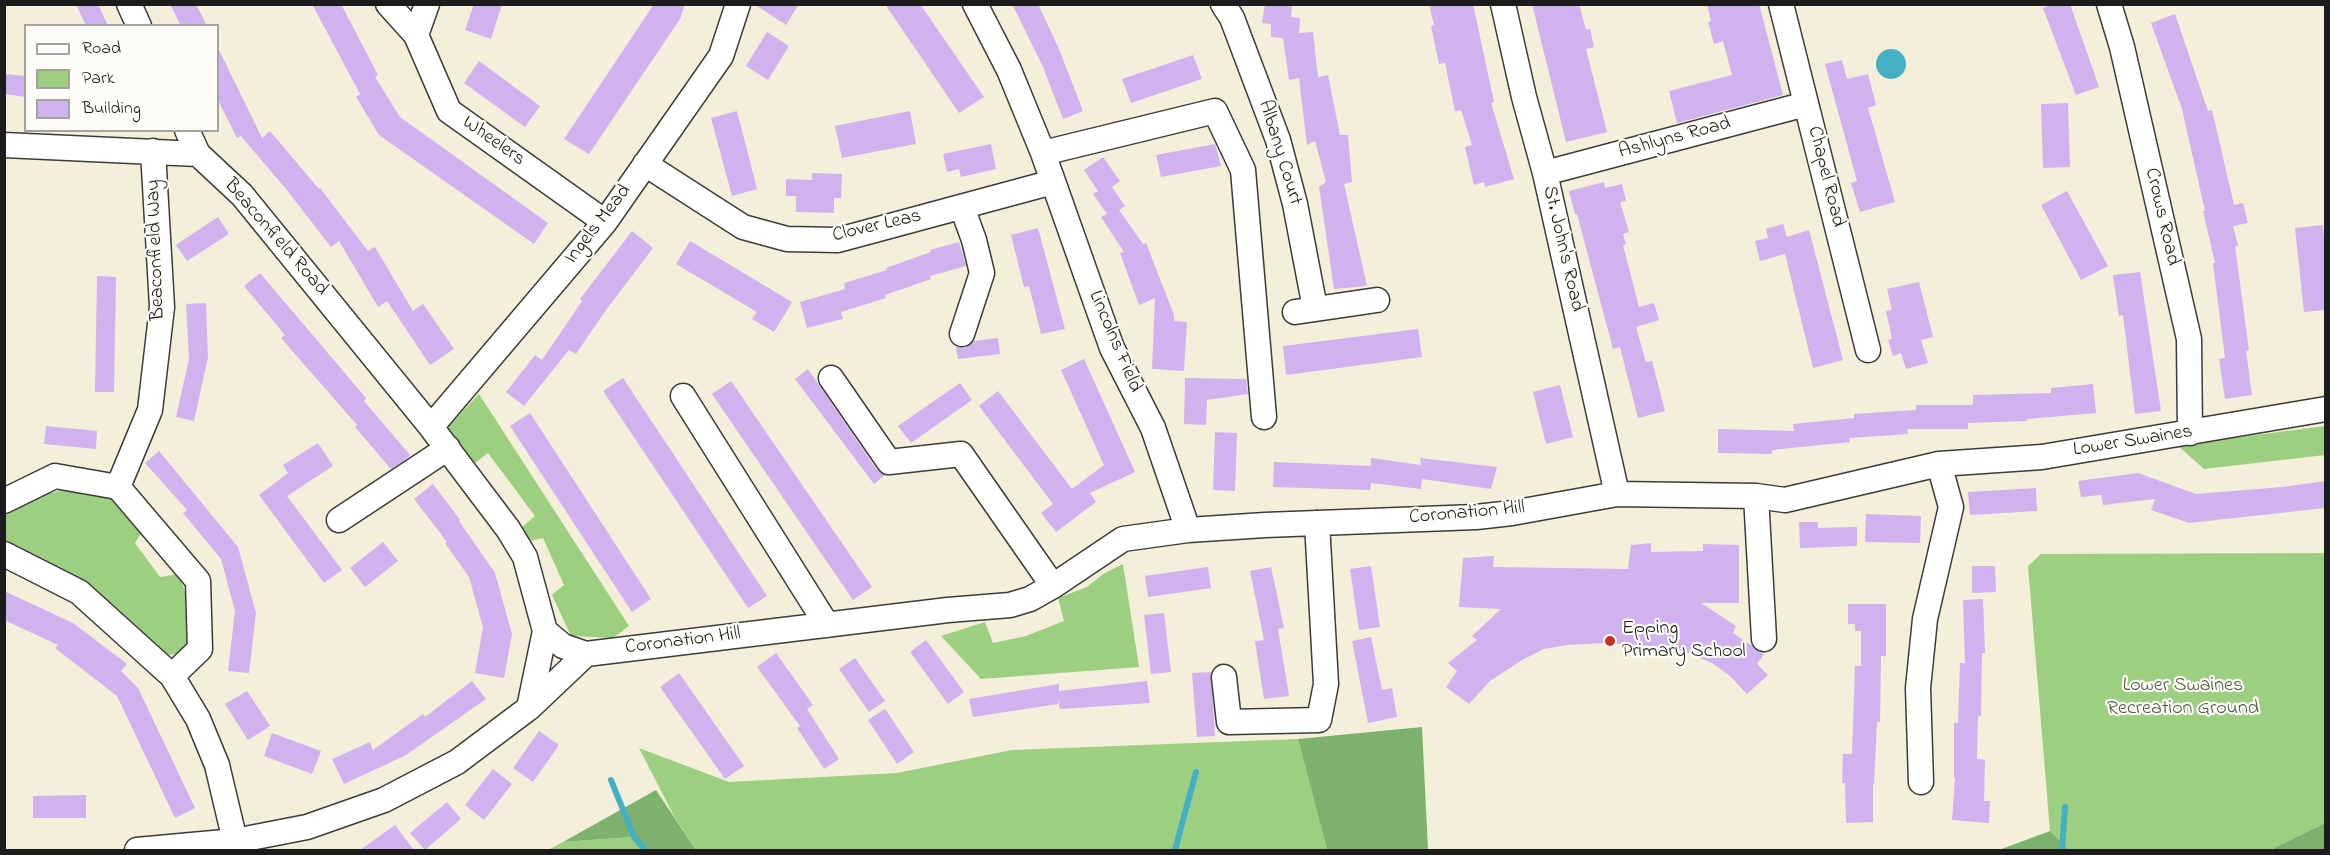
<!DOCTYPE html>
<style>
body{margin:0}
#map{position:relative;width:2330px;height:855px;overflow:hidden;background:#f3efda;font-family:"Indie Flower",sans-serif}
canvas{display:block}
.frame{position:absolute;inset:0;border:6px solid #1c1c1c;pointer-events:none}
.legend{position:absolute;left:24px;top:24px;width:195px;height:108px;box-sizing:border-box;background:#fdfcf7;border:2px solid #a3a29f;margin:0;padding:8px 10px;list-style:none;font-size:18px;color:#1c1c1c}
.legend li{display:flex;align-items:center;gap:12px;height:30px}
.legend b{width:30px;border:2px solid #a3a29f}
</style>
<div id="map">
<canvas width="2330" height="855"></canvas>
<div class="frame"></div>
<ul class="legend">
<li><b style="height:8px;background:#fff"></b>Road</li>
<li><b style="height:16px;background:#9ccf80"></b>Park</li>
<li><b style="height:16px;background:#d0b2ef"></b>Building</li>
</ul>
</div>
<script>
const context = document.querySelector('canvas').getContext('2d');
context.lineJoin = 'round';
function fillPath(path, color) { context.fillStyle = color; context.fill(path, 'evenodd'); }
function trace(path, color, width, dash) { context.strokeStyle = color; context.lineWidth = width; context.lineCap = dash ? 'butt' : 'round'; context.setLineDash(dash || []); context.stroke(path); }
function write(font, color, halo, rows, align = 'center') {
  context.font = font + ' "Indie Flower",sans-serif'; context.lineWidth = 4.5; context.setLineDash([]); context.textBaseline = 'middle'; context.strokeStyle = halo; context.fillStyle = color; for (const [text, x, y, turn = 0] of rows) {
    context.save(); context.translate(x, y); context.rotate((+turn || 0) * Math.PI / 180); context.textAlign = isNaN(turn) ? turn : align; if (halo) context.strokeText(text, 0, 0); context.fillText(text, 0, 0); context.restore();
  }
}
fillPath(new Path2D(`
 M479 394 629 626 613 638 571 636 552 595 564 585 543 538 529 541 521 528 535 516 488 453 475 463 448 427Z
 M2325 426V455L2204 469 2176 444 2178 445Z
 M63 490 94 492 117 500 145 527 135 543 160 577 179 574 187 598 194 636 187 653 166 655 5 543 4 514 35 497Z
 M2325 553V823L2270 850H2069L2050 831 2028 566 2041 554Z
 M1123 564 1139 667 981 679 941 636 985 622 993 643 1026 636 1064 621 1058 598 1087 587 1103 574Z
 M1298 739 1327 850H696L674 816 639 748 729 782 897 773 1012 750Z
 M634 837 643 850H548L563 842Z`), '#9ccf80');
fillPath(new Path2D(`
 M1422 727 1428 850H1327L1298 739Z
 M656 790 696 850H643L633 837 563 842Z
 M2325 823V850H2270Z
 M2050 831 2069 850H1999Z`), '#7db26e');
fillPath(new Path2D(`
 M1876 64a15 15 0 1 1 30 0a15 15 0 1 1-30 0Z`), '#44b0c2');
trace(new Path2D(`
 M611 780 634 837 645 850
 M1175 850 1196 772
 M2062 850 2065 807`), '#44b0c2', 6);
fillPath(new Path2D(`
 M76 4H98L108 26H86Z
 M170 4H196L207 26H181Z
 M312 4H341L378 75 375 77 400 117 548 223 534 244 379 135 356 97 360 94Z
 M474 4H502L491 39 465 30Z
 M654 4H685L680 19 589 154 564 139Z
 M754 4H799L786 25Z
 M885 4H920L984 97 959 113Z
 M1012 4H1038L1059 49 1083 111 1063 119 1043 67Z
 M1265 4H1292L1291 17 1300 18 1299 33 1313 32 1318 77 1328 75 1340 135H1348L1352 182 1344 184 1367 286 1334 289 1319 187 1326 182 1315 141 1307 145 1299 78 1289 80 1283 38 1271 37V24L1262 23Z
 M1429 4H1473L1494 102 1491 103 1514 179 1485 187 1484 182 1474 185 1465 147 1472 145 1461 110 1455 111 1445 63 1439 64 1431 26 1434 25Z
 M1532 4H1579L1586 30 1590 29 1594 47 1586 49 1607 132 1566 142Z
 M1707 4H1759L1783 95 1677 123 1669 91 1732 75 1723 41 1714 44 1708 22 1711 21Z
 M2054 4H2070L2099 87 2076 95 2043 8Z
 M2175 14 2208 111 2212 110 2234 205 2243 203 2248 223 2233 226 2238 246H2235L2249 350 2246 351 2252 395 2225 399 2219 359 2225 358 2213 263H2215L2203 211H2205L2182 109 2151 23Z
 M767 32 789 46 768 80 746 66Z
 M218 48 262 138 270 131 319 189 320 188 368 251 375 247 413 311 423 304 454 349 430 365 387 301 378 307 339 241 331 247 286 189 241 136 237 138 218 100Z
 M1193 55 1202 79 1131 103 1122 79Z
 M1842 60 1847 79 1868 74 1876 105 1868 108 1895 202 1860 212 1851 183 1857 181 1825 64Z
 M479 61 540 106 525 127 464 83Z
 M4 74 26 76V97L4 94Z
 M2068 103 2070 167 2043 168 2041 104Z
 M737 111 757 189 732 196 711 118Z
 M910 111 916 144 842 158 835 126Z
 M991 144 996 169 961 177 959 169 947 172 943 154Z
 M1215 144 1221 166 1161 177 1156 155Z
 M1103 157 1120 181 1112 187 1125 206 1119 210 1143 244 1146 243 1174 315V321L1187 322 1184 371 1152 369 1155 298 1139 305 1120 253 1124 252 1101 217 1107 214 1093 194 1098 191 1084 170Z
 M812 173 842 174 841 198H834V213L796 212V196H786V179L812 180Z
 M1604 182 1605 188 1622 184 1626 201 1620 202 1629 232 1623 234 1626 244 1623 245 1639 307 1654 303 1659 320 1636 327 1646 362 1652 361 1665 411 1638 418 1620 347 1613 349 1577 214H1575L1569 191Z
 M2067 191 2108 266 2081 280 2041 205Z
 M218 217 229 234 187 261 176 245Z
 M1783 224 1787 237 1809 230 1843 360 1813 368 1785 254 1760 261 1755 241 1768 238 1766 229Z
 M2323 225 2325 251V310L2304 312 2295 228Z
 M1038 228 1065 329 1041 334 1029 286 1024 287 1011 235Z
 M632 231 653 248 606 310 576 354 569 350 524 406 506 392 535 355 542 360 582 301 580 299Z
 M690 241 792 302 774 332 752 319 757 312 676 264Z
 M959 242 966 266 930 276 931 279 885 295 886 298 841 312 843 319 807 328 800 302 845 289 844 283 887 270 886 268 931 252 930 250Z
 M2140 272 2161 411 2135 414 2123 315 2119 316 2113 275Z
 M260 273 366 398 364 401 410 455 406 459 391 469 355 427 357 425 281 338 285 335 244 286Z
 M97 276 116 277 114 392H95Z
 M1919 282 1933 337 1921 340 1928 363 1906 369 1901 353 1893 356 1888 340 1892 339 1886 311 1892 310 1887 289Z
 M206 303 208 357 194 421 176 417 189 359 186 304Z
 M1418 329 1422 357 1286 375 1283 346Z
 M998 338 1000 354 958 359 956 347 965 348 974 341Z
 M1084 359 1135 472 1090 493 1096 502 1056 532 1041 513 1053 504 979 406 998 391 1072 489 1104 465 1061 370Z
 M808 369 877 470 885 475 874 484 795 379Z
 M623 378 767 596 748 608 603 391Z
 M1185 378 1246 379 1248 394 1207 400 1206 425 1184 424Z
 M731 381 872 587 853 600 712 394Z
 M960 383 972 400 911 443 898 426Z
 M2093 384 2096 413 2027 419V421L1968 423V429H1907L1908 434 1849 438 1850 442 1772 450V454L1718 453V429L1794 431 1793 424 1854 418V414L1916 410V405H1973V395L2051 393V388Z
 M1560 385 1573 437 1546 444 1533 392Z
 M530 413 651 599 632 612 510 426Z
 M46 426 97 431 96 449 44 444Z
 M1215 432 1237 433 1235 491 1213 490Z
 M318 443 333 466 287 496 342 570 324 583 259 495 288 473 283 465Z
 M159 451 238 547 256 613 249 673 228 671 235 611 221 559 183 513 187 510 145 463Z
 M1371 458 1421 465 1420 458 1497 467 1491 489 1422 479V477L1421 489 1371 483 1370 490 1273 487 1274 462 1371 466Z
 M2138 473 2196 494 2282 487 2325 481V508L2189 523 2151 510 2155 499 2103 505 2101 495 2081 497 2078 481Z
 M433 484 460 520 459 521 495 573 512 634 504 678 475 673 483 627 469 577 445 543 447 542 414 499Z
 M2036 488 2037 511 1970 515 1968 492Z
 M1866 514 1921 516 1920 543 1865 542Z
 M1799 522H1818V528L1857 527V546L1800 548Z
 M383 542 398 561 365 587 350 568Z
 M1651 543V552L1703 551V544L1739 545V603H1701L1736 626 1733 633 1764 654 1757 664 1768 675 1747 694 1730 676 1712 663 1685 652 1663 647 1606 643 1567 645 1544 649 1522 660 1490 681 1469 704 1446 687 1457 671 1448 663 1477 640 1472 636 1501 609 1459 607 1463 558 1494 556 1493 567 1628 569 1631 545Z
 M1371 566 1380 627 1359 630 1350 569Z
 M1972 566H1995L1996 592 1972 593Z
 M1208 567 1211 588 1148 597 1145 576Z
 M1271 567 1284 628 1278 629 1289 696 1264 699 1255 641 1264 640 1250 571Z
 M4 591 73 623 127 664 121 671 138 688 195 808 175 818 117 696 55 648 58 645 4 620Z
 M1983 599 1985 653H1982L1981 716H1978L1977 759 1985 760 1984 801H1990L1989 823 1952 820 1955 778H1954V723H1958L1960 663H1965L1963 600Z
 M1848 604H1886V656H1881L1880 722H1877L1874 784H1873V822L1846 823 1845 783H1842L1843 754H1852L1855 666H1861V631H1855V624H1848Z
 M1164 613 1171 672 1151 674 1144 615Z
 M1371 637 1382 690 1392 688 1397 717 1368 723 1352 641Z
 M926 640 964 692 948 704 910 652Z
 M776 653 813 705 807 709 839 759 824 769 797 728 800 726 757 667Z
 M855 658 885 701 869 712 839 669Z
 M1211 672 1215 736 1197 737 1192 673Z
 M679 673 744 766 725 779 660 687Z
 M472 681 486 699 406 755 344 784 332 759 370 742 373 750 423 714 425 717Z
 M1147 681 1150 703 1060 709 1058 699V704L973 717 969 699 1059 684V691Z
 M247 691 270 726 248 740 225 704Z
 M885 709 914 752 897 764 868 720Z
 M539 731 559 745 533 782 513 768Z
 M272 733 321 751 312 774 264 756Z
 M493 769 512 784 484 820 465 805Z
 M86 795V818H33V796Z
 M447 802 461 819 425 850 410 833Z
 M395 825 414 850H360Z`), '#d0b2ef');
const minor = new Path2D(`
 M129 4 139 26
 M388 4 416 35
 M427 4 416 35 449 111 605 222
 M975 4 1009 70 1043 153 1112 348 1153 428 1188 530
 M1223 4 1232 18 1278 140 1295 204 1315 308
 M1503 4 1524 97 1545 173 1617 494
 M1781 4 1868 350
 M2109 4 2122 47 2189 339 2190 433
 M187 130 198 154
 M4 145 198 154 242 195 431 427 508 529 525 557 545 631 529 708 457 762 384 800 307 827 235 841 137 850
 M1043 153 1215 111 1243 170 1264 417
 M645 164 743 227 787 239 838 240 1053 182
 M1545 173 1806 104
 M962 207 974 240 982 273 962 334
 M1295 312 1377 300
 M831 378 889 462 961 454 1053 586
 M683 396 827 625
 M431 427 605 222 721 56 738 4
 M118 487 150 410 162 307 153 151
 M1756 496 1764 639
 M4 501 55 476 118 487 198 581 200 649 172 676
 M339 520 448 448
 M4 554 79 592 172 676 198 719 217 765 235 841
 M545 631 563 646 586 654 948 610 1010 605 1030 599 1053 586 1123 539 1188 530 1265 525 1476 517 1512 513 1617 494 1756 496 1785 500 1939 464 2042 457 2326 409
 M1224 677 1229 722 1319 720 1326 684 1317 523
 M529 708 586 654
 M1921 782 1918 688 1925 619 1951 507 1939 464`);
trace(minor, '#3c3c38', 27);
trace(minor, '#fff', 24);
for (const [x, y, r, color] of [
 [1610,641,6,"#c8321e"]
]) { const dot = new Path2D(); dot.arc(x, y, r, 0, 2 * Math.PI); context.fillStyle = color; context.fill(dot); trace(dot, '#fdfcf7', 2); }
write('20px', '#1c1c1c', '#fdfcf7', [
 ["Ashlyns Road",1675,139,-15],
 ["Wheelers",493,142,35],
 ["Albany Court",1279,153,73],
 ["Chapel Road",1825,177,76],
 ["Crows Road",2161,217,77],
 ["Ingels Mead",599,225,-52],
 ["Clover Leas",877,227,-13],
 ["Beaconfield Road",275,238,49],
 ["St. John's Road",1562,249,77],
 ["Beaconfield Way",157,250,-92],
 ["Lincolns Field",1114,342,67],
 ["Lower Swaines",2133,442,-9],
 ["Coronation Hill",1467,514,-5],
 ["Coronation Hill",683,642,-7]
]);
write('20px', '#1c1c1c', '#fdfcf7', [
 ["Epping",1622,630],
 ["Primary School",1622,653]
], 'left');
write('20px', '#495b3f', '#fdfcf7', [
 ["Lower Swaines",2183,687],
 ["Recreation Ground",2183,710]
]);
</script>
